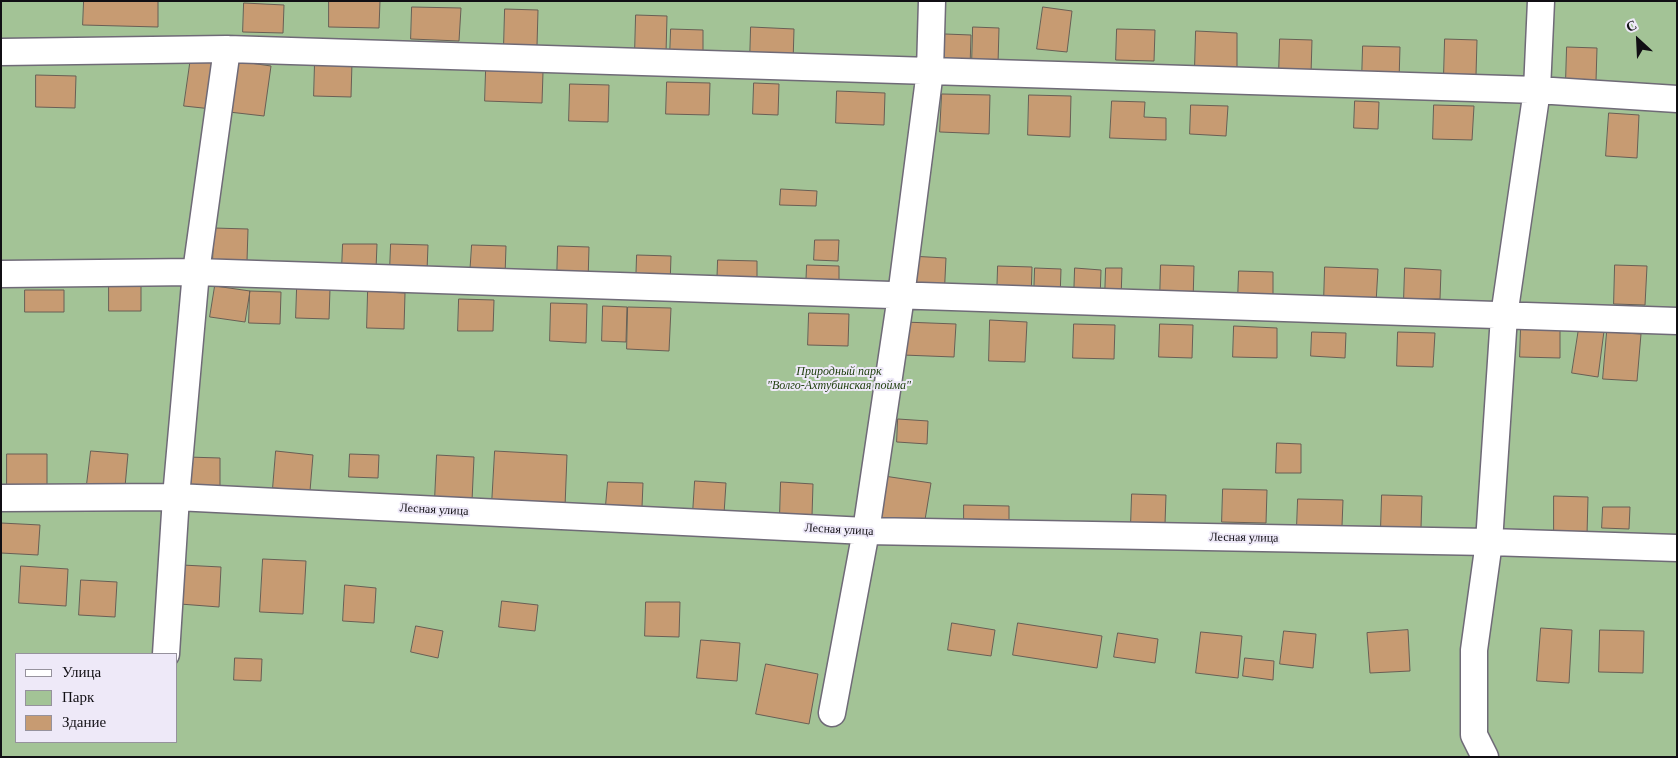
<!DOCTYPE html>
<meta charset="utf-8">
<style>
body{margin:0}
#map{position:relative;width:1678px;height:758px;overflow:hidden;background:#e1dceb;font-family:"Times New Roman",serif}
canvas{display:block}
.frame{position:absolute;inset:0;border:2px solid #110f14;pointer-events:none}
.legend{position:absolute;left:15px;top:653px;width:162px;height:90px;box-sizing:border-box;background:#eee9f8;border:1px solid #96929d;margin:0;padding:6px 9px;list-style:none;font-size:15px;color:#110f14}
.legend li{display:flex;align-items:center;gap:10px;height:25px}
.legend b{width:25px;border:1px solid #96929d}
.north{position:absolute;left:1613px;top:15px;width:50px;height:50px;-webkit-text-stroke:4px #eee9f8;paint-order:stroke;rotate:335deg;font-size:14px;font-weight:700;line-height:20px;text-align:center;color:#110f14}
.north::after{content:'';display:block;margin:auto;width:18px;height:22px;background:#110f14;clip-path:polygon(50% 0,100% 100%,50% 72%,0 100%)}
</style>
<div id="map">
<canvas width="1678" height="758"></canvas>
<div class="frame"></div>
<ul class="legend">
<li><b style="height:6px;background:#fff"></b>Улица</li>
<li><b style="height:14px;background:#a3c396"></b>Парк</li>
<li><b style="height:14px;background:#c79b72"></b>Здание</li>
</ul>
<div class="north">С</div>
</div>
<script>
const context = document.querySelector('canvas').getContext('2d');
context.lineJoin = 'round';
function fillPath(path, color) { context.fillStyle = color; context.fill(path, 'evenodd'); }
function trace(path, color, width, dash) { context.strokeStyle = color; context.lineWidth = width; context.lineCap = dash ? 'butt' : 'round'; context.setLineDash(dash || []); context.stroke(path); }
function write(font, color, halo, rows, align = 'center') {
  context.font = font + ' "Times New Roman",serif'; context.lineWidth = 4; context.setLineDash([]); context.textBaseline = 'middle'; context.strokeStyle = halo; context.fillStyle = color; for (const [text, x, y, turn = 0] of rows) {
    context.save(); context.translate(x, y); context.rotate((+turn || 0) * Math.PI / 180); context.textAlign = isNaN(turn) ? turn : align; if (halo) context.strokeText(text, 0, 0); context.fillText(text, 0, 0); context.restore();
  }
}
fillPath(new Path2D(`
 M1 1H1677V757H1ZM16 654H176V742H16Z`), '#a3c396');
const building = new Path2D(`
 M84 1H158V27L83 25Z
 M329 1H380L379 28 329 27Z
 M244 3 284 5 283 33 243 32Z
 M412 7 461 8 459 41 411 39Z
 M1043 7 1072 11 1067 52 1037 49Z
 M505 9 538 10 537 46 504 45Z
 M636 15 667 16 666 53 635 52Z
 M751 27 794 29 793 63 750 62Z
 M973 27 999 28 998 64H972Z
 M671 29 703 30V58L670 57Z
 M1117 29 1155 30 1154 61 1116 60Z
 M1196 31 1237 33V68L1195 66Z
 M945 34 971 35 970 68 944 67Z
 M1280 39 1312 40 1311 74H1279Z
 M1445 39 1477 40 1476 75 1444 74Z
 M1363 46 1400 47 1399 81 1362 80Z
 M1567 47 1597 48 1596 81 1566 80Z
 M191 57 219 61 212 109 184 106Z
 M236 61 271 66 264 116 229 112Z
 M315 61 352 62 351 97 314 96Z
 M486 70 543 72 542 103 485 101Z
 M36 75 76 76 75 108 36 107Z
 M667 82 710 83 709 115 666 114Z
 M754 83 779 84 778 115 753 114Z
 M570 84 609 85 608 122 569 121Z
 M837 91 885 93 884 125 836 123Z
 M942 94 990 95 989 134 940 132Z
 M1029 95 1071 96 1070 137 1028 135Z
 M1112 101 1145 102 1144 117 1166 118V140L1110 138Z
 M1355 101 1379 102 1378 129 1354 128Z
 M1191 105 1228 106 1226 136 1190 134Z
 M1434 105 1474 106 1472 140 1433 139Z
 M1609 113 1639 115 1637 158 1606 156Z
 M781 189 817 191 816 206 780 205Z
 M214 228 248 229 247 261 213 260Z
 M815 240H839L838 261 814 260Z
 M343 244H377L376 269 342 268Z
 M391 244 428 245 427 271 390 270Z
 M472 245 506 246 505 276 470 275Z
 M558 246 589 247 588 282 557 281Z
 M637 255 671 256 670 286 636 285Z
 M910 256 946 258 944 299 909 298Z
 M718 260 757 261V290L717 289Z
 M807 265 839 266V290L806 289Z
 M1161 265 1194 266 1193 302 1160 300Z
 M1615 265 1647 266 1645 305 1614 304Z
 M998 266 1032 267 1031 299 997 298Z
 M1325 267 1378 269 1376 303 1324 301Z
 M1035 268 1061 269 1060 299 1034 298Z
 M1075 268 1101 270 1100 300 1074 299Z
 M1106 268H1122L1121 299H1105Z
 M1405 268 1441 270 1440 299H1404Z
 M1239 271 1273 272V301L1238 300Z
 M109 280H141V311H109Z
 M215 286 250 291 245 322 210 317Z
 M297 288 330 289 329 319 296 318Z
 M25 290H64V312H25Z
 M250 291 281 292 280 324 249 323Z
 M368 291 405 293 404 329 367 328Z
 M459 299 494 300 493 331H458Z
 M551 303 587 304 586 343 550 341Z
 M603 306 627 307 626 342 602 341Z
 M628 307 671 308 669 351 627 349Z
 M809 313 849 314 848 346 808 345Z
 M990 320 1027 322 1025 362 989 361Z
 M904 322 956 324 954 357 903 355Z
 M1074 324 1115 325 1114 359 1073 358Z
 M1160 324 1193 325 1192 358 1159 357Z
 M1234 326 1277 328V358L1233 357Z
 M1521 326 1560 327V358L1520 357Z
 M1579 328 1604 331 1598 377 1572 373Z
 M1312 332 1346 333 1345 358 1311 356Z
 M1398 332 1435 333 1433 367 1397 366Z
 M1607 332 1641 334 1637 381 1603 379Z
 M898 419 928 421 927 444 897 442Z
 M1277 443 1301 444V473H1276Z
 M91 451 128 454 125 487 87 484Z
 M276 451 313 455 310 491 273 488Z
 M495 451 567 455 565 507 492 504Z
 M7 454H47V486H7Z
 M350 454 379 455 378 478 349 477Z
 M437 455 474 457 472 501 435 499Z
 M187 457 220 458V489H188Z
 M884 476 931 483 924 526 877 519Z
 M695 481 726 483 724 514 693 513Z
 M608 482 643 483 642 507 606 505Z
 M781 482 813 484 812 516 780 514Z
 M1223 489 1267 490 1266 523 1222 522Z
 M1132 494 1166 495 1165 524H1131Z
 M1382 495 1422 496 1421 528 1381 527Z
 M1554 496 1588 497 1587 535H1554Z
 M1298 499 1343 500 1342 526H1297Z
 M964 505 1009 506V520L964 519Z
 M1603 507H1630L1629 529 1602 528Z
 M1 523 40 525 38 555 1 553Z
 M263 559 306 561 303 614 260 612Z
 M182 565 221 567 219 607 180 604Z
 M21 566 68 569 66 606 19 603Z
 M81 580 117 582 115 617 79 615Z
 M345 585 376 588 374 623 343 621Z
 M502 601 538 605 535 631 499 627Z
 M646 602H680L679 637 645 636Z
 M952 623 995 630 991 656 948 650Z
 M1018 623 1102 636 1097 668 1013 655Z
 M416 626 443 631 438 658 411 652Z
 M1541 628 1572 630 1569 683 1537 681Z
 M1408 630 1410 671 1370 673 1367 633Z
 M1600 630 1644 631 1643 673 1599 672Z
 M1284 631 1316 634 1313 668 1280 664Z
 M1201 632 1242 636 1238 678 1196 673Z
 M1118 633 1158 639 1155 663 1114 657Z
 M701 640 740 643 737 681 697 678Z
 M235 658 262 659 261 681 234 680Z
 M1245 658 1274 661 1273 680 1243 676Z
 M766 664 818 674 809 724 756 714Z`);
fillPath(building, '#c79b72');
trace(building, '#695f55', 1);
const street = new Path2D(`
 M1 52 227 49 1537 90 1677 99
 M1 274 196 272 1677 321
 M1 498 176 497 866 531 1489 542 1677 548
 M166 654 176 497 196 272 227 49
 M832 713 866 531 901 296 930 71 932 1
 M1485 757 1474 735V650L1489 542 1504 316 1537 90 1541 1`);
trace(street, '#6f6a77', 29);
trace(street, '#fff', 26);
write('italic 12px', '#1c3c0a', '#eee9f8', [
 ["Природный парк",839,372],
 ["\"Волго-Ахтубинская пойма\"",839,386]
]);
write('12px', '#110f14', '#eee9f8', [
 ["Лесная улица",434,510,3],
 ["Лесная улица",839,530,3],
 ["Лесная улица",1244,538,1]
]);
</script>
